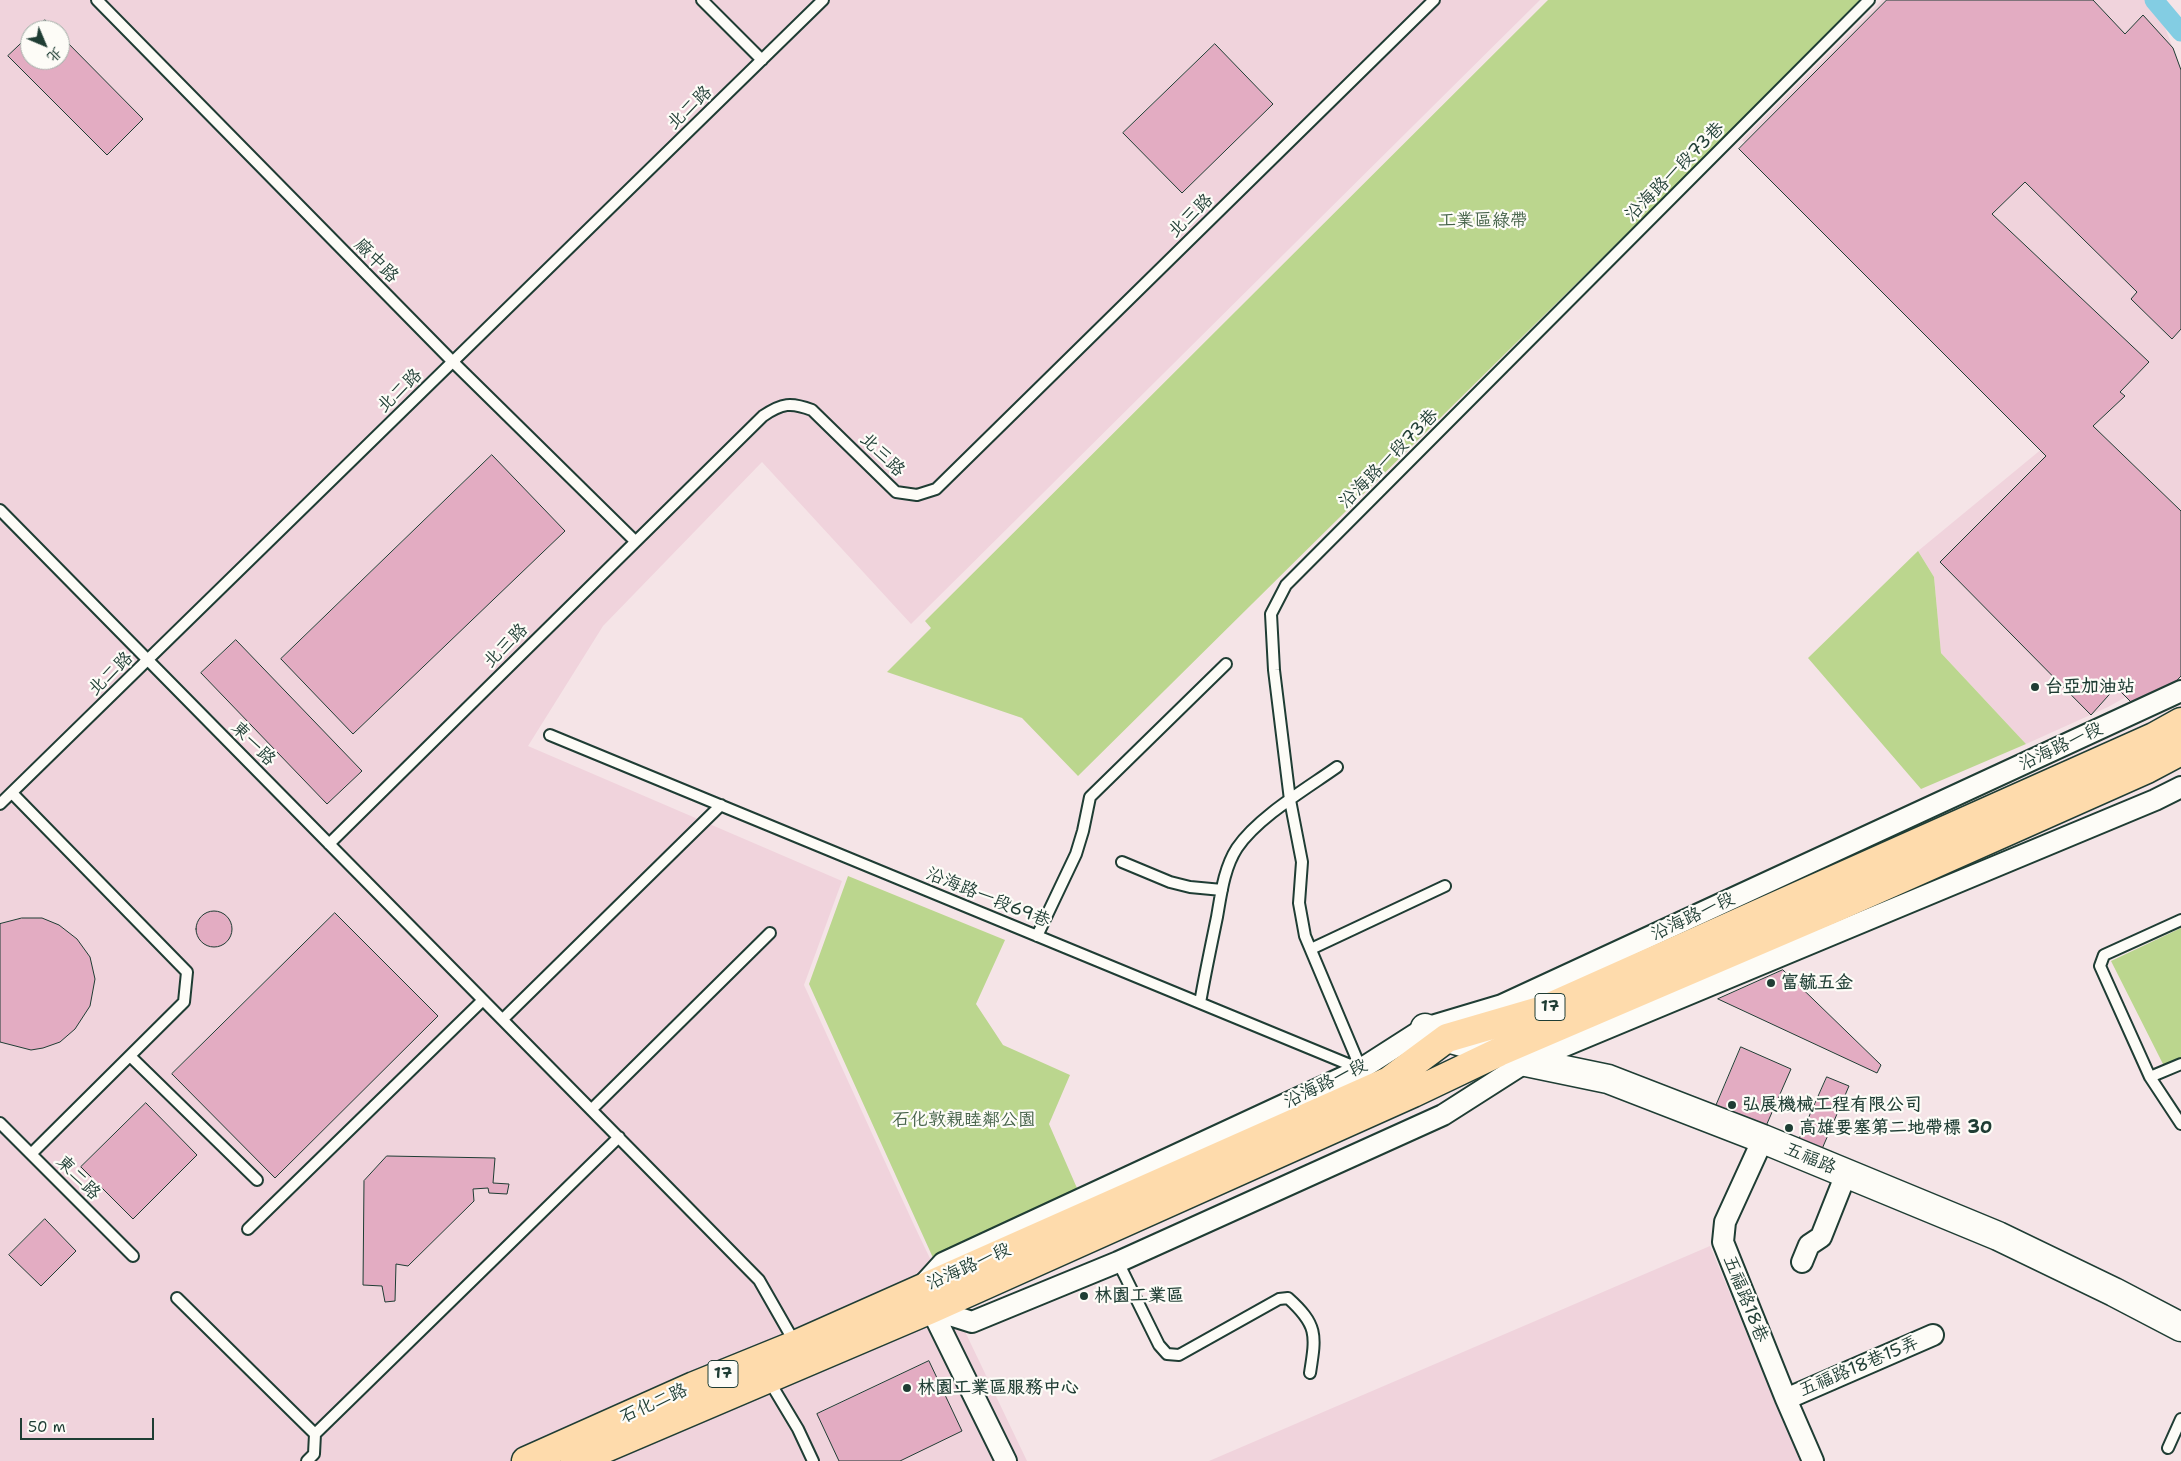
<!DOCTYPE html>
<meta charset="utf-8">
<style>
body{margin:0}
#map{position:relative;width:2181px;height:1461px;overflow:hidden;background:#f5e4e7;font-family:"Shantell Sans","LXGW WenKai TC",sans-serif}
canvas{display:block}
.north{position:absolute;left:20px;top:20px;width:50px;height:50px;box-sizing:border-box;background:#fdfcf7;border:1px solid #a4b0a9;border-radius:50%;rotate:135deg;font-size:14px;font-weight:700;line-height:20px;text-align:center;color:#1f3d34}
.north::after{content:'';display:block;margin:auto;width:18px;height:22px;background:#1f3d34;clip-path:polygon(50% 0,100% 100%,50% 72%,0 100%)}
.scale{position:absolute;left:20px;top:1418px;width:134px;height:22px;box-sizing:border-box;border:2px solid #1f3d34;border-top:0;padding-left:6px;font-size:15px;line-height:18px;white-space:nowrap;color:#1f3d34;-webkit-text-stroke:4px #fdfcf7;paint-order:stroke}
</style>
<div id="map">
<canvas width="2181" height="1461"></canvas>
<div class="north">北</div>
<div class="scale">50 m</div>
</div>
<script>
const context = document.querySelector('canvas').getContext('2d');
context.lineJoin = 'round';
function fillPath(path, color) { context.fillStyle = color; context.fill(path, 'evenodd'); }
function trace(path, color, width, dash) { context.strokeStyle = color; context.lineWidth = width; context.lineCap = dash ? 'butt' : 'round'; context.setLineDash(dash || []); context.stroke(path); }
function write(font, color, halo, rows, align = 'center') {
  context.font = font + ' "Shantell Sans","LXGW WenKai TC",sans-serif'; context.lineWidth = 4.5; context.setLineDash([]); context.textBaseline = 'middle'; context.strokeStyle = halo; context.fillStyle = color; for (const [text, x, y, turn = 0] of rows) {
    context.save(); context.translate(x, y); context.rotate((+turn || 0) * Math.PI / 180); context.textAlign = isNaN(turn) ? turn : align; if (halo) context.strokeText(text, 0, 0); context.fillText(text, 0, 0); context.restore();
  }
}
fillPath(new Path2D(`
 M0 0H1540L911 624 762 462 603 626 528 746 842 881 804 985 914 1225 1027 1461H0ZM30 30H60V60H30Z
 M1882 0H2151L2157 7 2181 69V666L2108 707 2026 744 1941 653 1934 577 1918 551 2049 443 1742 140Z
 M1710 1246 1800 1461H1209Z`), '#f0d3dc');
fillPath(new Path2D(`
 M1548 0H1863L1078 776 1022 718 887 672 931 628 925 621Z
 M1918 551 1934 577 1941 653 2026 744 1921 789 1808 658Z
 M848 876 1005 940 976 1004 1003 1045 1070 1075 1049 1124 1080 1195 934 1260 809 984Z
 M2181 928V1060L2165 1068 2111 961Z`), '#bbd68e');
trace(new Path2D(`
 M2154 0 2181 32`), '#83cde3', 19);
const building = new Path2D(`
 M1887 0H2093L2125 34 2143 15 2173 48 2181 70V329L2172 339 2131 299 2137 292 2025 182 1992 214 2149 362 2120 392 2125 396 2093 426 2181 511V676L2161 697 2137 708 2116 687 2091 715 1940 562 2046 456 1739 149Z
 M45 20 55 30H35Z
 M30 35V60H60V35L143 119 107 155 8 56Z
 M1215 44 1273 104 1182 193 1123 133Z
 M492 455 565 531 353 734 281 659Z
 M236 640 362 771 327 804 201 673Z
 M196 929a18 18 0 1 1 36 0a18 18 0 1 1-36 0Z
 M335 913 438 1016 275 1178 172 1074Z
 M22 918H42L59 925 77 939 90 957 95 979 90 1006 75 1029 60 1042 43 1048 31 1050 0 1042V924Z
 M1783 970 1881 1065 1877 1073 1718 999Z
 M1741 1047 1791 1069 1766 1126 1716 1106Z
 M1827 1077 1849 1086 1822 1149 1799 1140Z
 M146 1103 197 1155 133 1219 81 1167Z
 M387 1156 495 1158 493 1183 509 1184 507 1194 489 1193 488 1188 473 1189 474 1201 408 1266 396 1264 395 1301 385 1302 382 1286 363 1285 364 1181Z
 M45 1219 76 1251 41 1286 9 1255Z
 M929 1361 962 1431 900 1461H839L817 1414Z`);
fillPath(building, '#e3acc2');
trace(building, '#1f3d34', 1);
const lane = new Path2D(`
 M97 0 453 362 635 541
 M702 0 762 60
 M0 510 759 1280 795 1343
 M550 735 1360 1069
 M12 793 187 972 184 1002 31 1154
 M0 804 823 0
 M329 844 763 416C782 403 791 402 812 410L896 492 917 495 936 489 1434 0
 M1122 862 1170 882 1190 887 1222 890
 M2181 920 2104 955 2100 966 2150 1077 2181 1124
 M1037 936 1076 854 1083 831 1090 797 1226 664
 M1311 949 1445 886
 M1200 1003C1205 974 1211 946 1217 917 1221 894 1224 868 1237 848 1258 817 1306 789 1337 767
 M503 1019 721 805
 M130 1056 257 1180
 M1361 1069 1305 936 1299 903 1302 862 1290 800 1274 670 1271 614 1286 585 1869 0
 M2150 1077 2181 1064
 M592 1109 770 933
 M0 1123 133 1256
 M248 1229 483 1000
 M1118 1262 1159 1345 1167 1354 1179 1355 1279 1299 1288 1298C1318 1325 1316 1335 1310 1373
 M177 1298 315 1434
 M768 1379 798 1429 813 1461
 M2168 1448 2181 1419
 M307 1461 314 1454 315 1434 619 1137`);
const street = new Path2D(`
 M1763 1139 1725 1222 1723 1242 1786 1399 1813 1461
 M1802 1262 1809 1245 1821 1237 1846 1174
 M923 1285 943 1263 1361 1069 1425 1028 1502 1005 2181 691
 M931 1309 972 1322 1118 1262 1443 1115 1526 1062 2155 800 2181 787
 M931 1309 1006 1461
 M1786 1399 1933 1335`);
const secondary = new Path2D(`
 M1425 1028 1447 1038 1499 1052 1526 1062 1608 1079 1763 1139 1998 1236 2114 1292 2181 1327`);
const primary = new Path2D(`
 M526 1461 694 1386 795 1345 1389 1081 1447 1038 1543 1010 2154 737 2181 722
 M575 1461 931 1309 1413 1093 1499 1052 1835 908 2147 769 2181 751`);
trace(lane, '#1f3d34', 14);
trace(street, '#1f3d34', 24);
trace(secondary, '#1f3d34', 31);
trace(primary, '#1f3d34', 31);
trace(lane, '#fdfcf7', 10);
trace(street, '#fdfcf7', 20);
trace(secondary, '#fdfcf7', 28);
trace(primary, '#fedbac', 28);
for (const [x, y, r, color] of [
 [2035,687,5,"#1f3d34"],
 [1771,983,5,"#1f3d34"],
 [1732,1105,5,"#1f3d34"],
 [1789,1128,5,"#1f3d34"],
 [1084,1296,5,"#1f3d34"],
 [907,1388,5,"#1f3d34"]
]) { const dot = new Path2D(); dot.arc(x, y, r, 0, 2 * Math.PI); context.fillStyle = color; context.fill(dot); trace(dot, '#fdfcf7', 2); }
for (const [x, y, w] of [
 [1550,1007,30],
 [723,1374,30]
]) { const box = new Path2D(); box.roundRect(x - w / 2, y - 13.5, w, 27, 4); context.fillStyle = '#fdfcf7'; context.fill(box); trace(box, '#1f3d34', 1); }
write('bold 16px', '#1f3d34', null, [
 ["17",1550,1007],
 ["17",723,1374]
]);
write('18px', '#1f3d34', '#fdfcf7', [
 ["北二路",690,108,-44],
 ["沿海路一段73巷",1675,172,-45],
 ["北三路",1191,216,-44],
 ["廠中路",376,261,45],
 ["北二路",400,391,-44],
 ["北三路",882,455,44],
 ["沿海路一段73巷",1389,459,-45],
 ["北三路",506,646,-45],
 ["北二路",111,674,-44],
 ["東一路",253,744,45],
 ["沿海路一段",2061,747,-25],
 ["沿海路一段69巷",988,898,22],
 ["沿海路一段",1693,917,-25],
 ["沿海路一段",1326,1084,-26],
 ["五福路",1810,1159,23],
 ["東二路",78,1178,45],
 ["沿海路一段",969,1267,-24],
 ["五福路18巷",1745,1299,68],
 ["五福路18巷15弄",1859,1367,-23],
 ["石化二路",654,1404,-24]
]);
write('18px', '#46634a', '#fdfcf7', [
 ["工業區綠帶",1483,221],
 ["石化敦親睦鄰公園",964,1120]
]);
write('bold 18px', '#1f3d34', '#fdfcf7', [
 ["台亞加油站",2045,687],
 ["富毓五金",1781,983],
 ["弘展機械工程有限公司",1742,1105],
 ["高雄要塞第二地帶標 30",1799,1128],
 ["林園工業區",1094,1296],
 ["林園工業區服務中心",917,1388]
], 'left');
</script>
